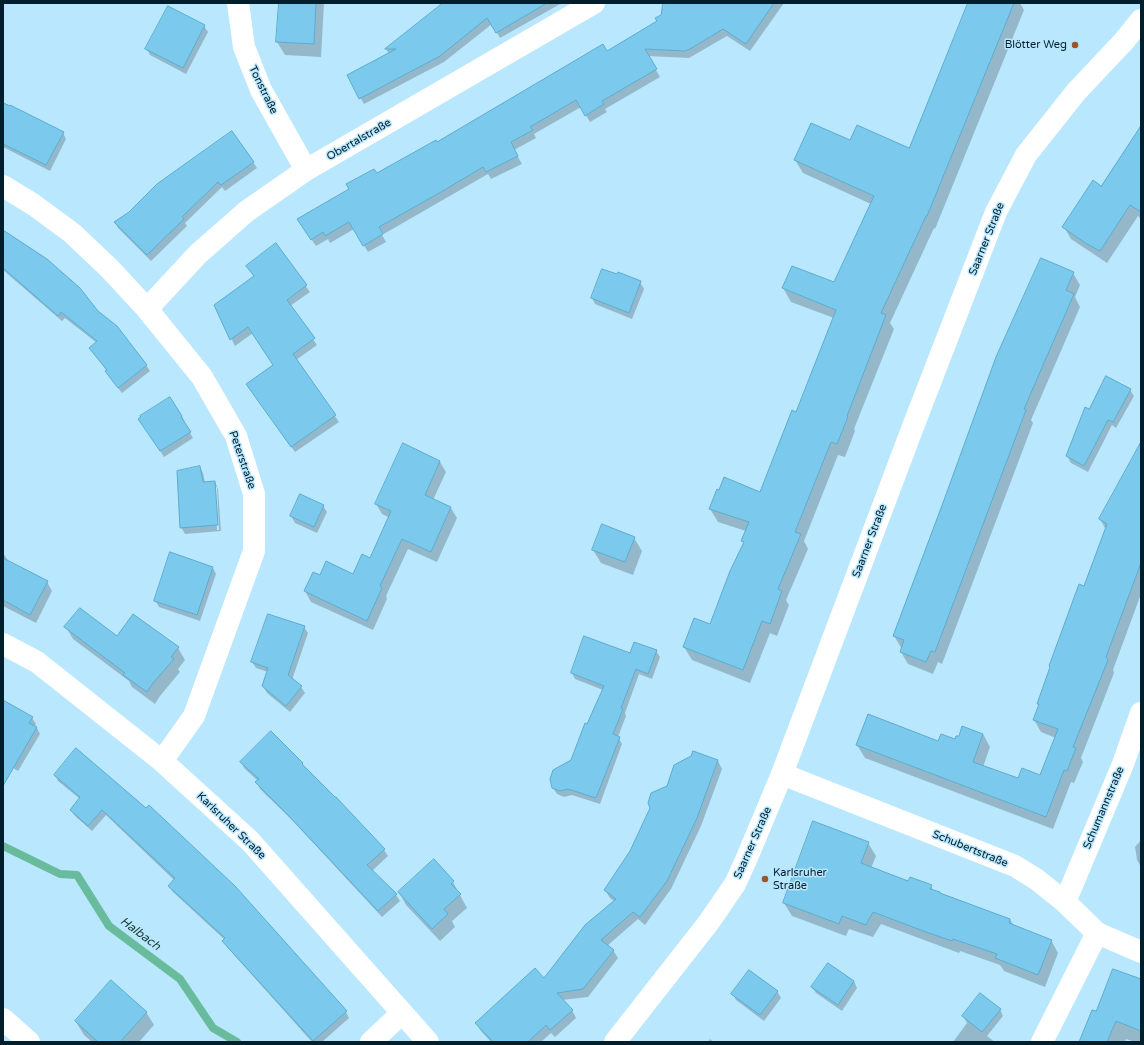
<!DOCTYPE html>
<meta charset="utf-8">
<style>
body{margin:0}
#map{position:relative;width:1144px;height:1045px;overflow:hidden;background:#b9e7fd;font-family:"Varela Round",sans-serif}
canvas{display:block}
.frame{position:absolute;inset:0;border:4px solid #001e2b;pointer-events:none}
</style>
<div id="map">
<canvas width="1144" height="1045"></canvas>
<div class="frame"></div>
</div>
<script>
const context = document.querySelector('canvas').getContext('2d');
context.lineJoin = 'round';
function fillPath(path, color) { context.fillStyle = color; context.fill(path, 'evenodd'); }
function trace(path, color, width, dash) { context.strokeStyle = color; context.lineWidth = width; context.lineCap = dash ? 'butt' : 'round'; context.setLineDash(dash || []); context.stroke(path); }
function write(font, color, halo, rows, align = 'center') {
  context.font = font + ' "Varela Round",sans-serif'; context.lineWidth = 3; context.setLineDash([]); context.textBaseline = 'middle'; context.strokeStyle = halo; context.fillStyle = color; for (const [text, x, y, turn = 0] of rows) {
    context.save(); context.translate(x, y); context.rotate((+turn || 0) * Math.PI / 180); context.textAlign = isNaN(turn) ? turn : align; if (halo) context.strokeText(text, 0, 0); context.fillText(text, 0, 0); context.restore();
  }
}
fillPath(new Path2D(`
 M280 3H324L321 57 285 55 277 42Z
 M445 3H562L500 38 492 24 444 62 364 104 348 76 389 54 386 49Z
 M667 3H784L750 51 727 36 689 58 648 56 660 77 605 109 607 112 590 122 581 107 534 134 536 138 514 150 522 164 491 179 488 174 382 235 386 242 368 252 354 229 330 243 328 239 316 246 303 227 376 174 606 52 658 21Z
 M969 3H1020L1024 10 935 229 934 228 890 323 894 329 854 429 855 431 845 457 838 455 804 541 808 549 786 600 789 605 777 636 770 633 750 683 692 660 684 647 710 625 744 544 742 541 746 531 718 522 710 509 761 493 796 413 834 318 791 302 783 288 835 284 871 204 803 173 795 160 850 141 910 149Z
 M204 26 208 32 186 74 150 55 147 49Z
 M3 102 63 133 66 139 50 171 3 147Z
 M1141 143V219L1138 216 1107 263 1071 239 1064 227Z
 M253 162 257 168 225 191 222 187 185 223 187 226 151 261 118 228 115 222Z
 M3 231 98 312 146 365 150 371 122 393 110 378 107 371 90 348 97 343 65 318 62 321 3 270Z
 M276 245 310 292 290 306 317 345 296 360 339 422 295 452 251 390 274 365 253 333 235 346 215 305 255 277 251 272Z
 M1073 273 1080 285 1075 297 1080 307 1031 420 1033 423 942 664 938 662 933 674 908 664 901 652 902 649 894 636Z
 M640 282 644 289 632 319 595 304 592 298Z
 M1130 390 1134 396 1116 428 1112 425 1088 472 1071 463 1067 456 1089 410Z
 M182 416 185 422 184 423 193 438 164 457 143 425Z
 M403 445 440 462 446 472 433 500 451 508 457 518 437 562 408 549 386 596 387 599 373 630 311 602 305 591 320 577 353 575 370 559 390 518 382 514 376 504Z
 M1141 450V594L1113 670 1114 673 1081 758 1083 762 1074 783 1071 782 1053 829 865 758 857 745 938 743 956 741 983 734 990 747 983 767 1018 780 1041 776 1056 738 1041 732 1034 720 1040 706 1038 703 1106 530 1100 519Z
 M200 467 203 473 205 483 215 482 218 489 221 531 185 534 181 527ZM215 487H217L219 530H217Z
 M323 506 327 512 317 533 295 523 291 516Z
 M634 538 642 551 633 575 601 563 593 550Z
 M3 553 9 562 47 582 52 591 36 623 3 606Z
 M171 554 213 568 216 574 200 621 159 607 155 600Z
 M66 627 178 648 185 660 178 669 180 672 160 696 155 704 132 687 129 681 73 639Z
 M304 627 308 633 292 680 301 687 305 693 290 712 267 693 263 686 268 672 256 668 252 662Z
 M656 651 660 657 652 679 639 674 625 713 626 716 618 737 622 744 600 804 572 795 564 797 557 794 553 788 572 760 603 690 575 679 572 673 631 654Z
 M3 706 32 718 36 724 34 727 37 728 40 734 18 771 3 762Z
 M694 752 718 761 722 769 701 826 671 889 645 925 638 919 607 946 613 950 618 958 588 997 562 1000 572 1010 576 1018 555 1037 551 1033 541 1042H491L481 1031 476 1023 544 980 615 902 610 898 605 890 631 852 668 787 692 757Z
 M241 762 302 763 305 769 384 850 388 856 372 871 396 895 400 901 382 917 292 820 260 789 257 783 258 781 244 768Z
 M55 775 146 809 346 1012 349 1018 322 1042H312L227 947 224 941 225 940 173 892 169 886 174 880 106 815 92 831 75 816 71 810 80 799 58 781Z
 M1141 840V867L1137 860 1135 847Z
 M868 843 876 856 871 868 909 882 931 886 934 891 1010 919 1014 926 1051 940 1058 953 1045 987 1004 971 1000 965 960 951 959 953 881 924 873 937 849 929 846 936 792 916 784 903Z
 M453 882 467 908 452 921 455 927 440 941 406 905 399 892Z
 M829 965 854 981 857 988 842 1011 816 993 812 987Z
 M1141 981V1042H1135L1126 1039 1125 1042H1080L1097 1013Z
 M777 991 781 998 764 1021 736 1000 733 994Z
 M1000 1009 1003 1016 987 1036 995 1042H953L967 1023 963 1016Z
 M146 1012 154 1025 139 1042H92L84 1035 76 1022Z
 M710 1039 714 1042H708Z`), '#0003');
trace(new Path2D(`
 M3 846 60 874 77 875 109 926 180 979 213 1028 237 1042`), '#69bb9d', 8);
const building = new Path2D(`
 M279 3H316L314 44 276 42Z
 M443 3H547L496 33 487 18 440 56 359 99 347 75 396 49H385Z
 M663 3H774L746 44 723 29 690 49 685 51 645 49 657 69 602 101 604 104 585 116 576 100 530 127 533 130 511 142 518 156 486 172 483 167 441 192 379 227 383 234 363 246 349 222 325 236 323 232 311 240 297 219 349 189 346 184 374 169 377 173 436 140 437 142 603 44 607 51 657 21 655 18 661 15Z
 M968 3H1014L927 216H926L881 313 886 315 847 416 848 417 837 444 831 442 795 532 801 534 778 589 782 591 770 624 762 621 743 670 683 647 694 618 710 624 730 571 744 542 741 541 749 522 709 509 717 489 719 490 724 477 760 492 792 410 796 412 836 310 782 288 792 266 834 282 874 196 794 160 811 123 850 140 857 125 909 148Z
 M168 6 205 25 183 68 145 49Z
 M3 103 10 106V105L64 132 46 165 3 144Z
 M1141 126V212L1130 205 1100 251 1087 244 1062 227 1093 180 1101 186Z
 M232 131 254 162 221 185 218 182 182 217 184 219 147 255 114 222 129 212 157 184Z
 M3 230 47 259 80 288 98 311 117 326 147 365 118 388 105 371 107 370 89 348 97 341 61 312 58 316 3 268Z
 M276 243 307 285 287 300 315 338 293 354 336 415 291 447 246 384 273 365 248 327 230 340 214 305 254 276 246 266Z
 M1041 258 1074 272 1066 290 1074 294 1024 409 1026 410 935 652 931 651 926 662 900 652 904 640 893 636 944 500 996 357Z
 M602 269 617 274 618 272 641 281 629 313 591 298Z
 M1106 376 1131 389 1113 422 1108 420 1084 466 1066 456 1085 407 1089 409Z
 M170 397 182 416 181 417 191 432 160 451 138 419 141 417 140 416Z
 M1141 442V563L1106 657 1108 660 1073 747 1076 748 1067 771 1064 770 1046 817 856 745 868 714 938 741 941 734 955 739 956 736H959L962 726 983 734 973 762 1018 778 1022 768 1040 775 1058 729 1033 720 1039 704H1037L1050 667 1049 666 1079 584 1084 586 1107 524 1099 519Z
 M403 443 440 461 425 495 451 507 431 552 402 539 380 586 382 588 367 621 304 591 313 572 320 575 326 561 353 574 362 554 370 558 391 511 375 504Z
 M200 466 203 482 215 481 218 525 180 528 177 471Z
 M300 494 324 505 314 527 290 516Z
 M602 524 635 537 625 562 592 550Z
 M170 552 213 567 197 615 154 601Z
 M3 558 48 581 30 615 3 600Z
 M80 608 117 636 133 614 179 647 171 657 174 659 153 683 147 692 123 675 125 673 64 627Z
 M268 614 305 626 288 675 302 686 286 706 262 686 268 668 251 662Z
 M584 636 630 653 634 642 657 650 648 674 636 669 621 708 623 709 613 734 620 737 596 798 568 789 560 791 552 788 550 779 553 770 571 760 585 723 587 724 604 686 571 673Z
 M3 700 33 717 29 723 37 727 3 786Z
 M271 731 303 763 302 764 335 797H336L385 849 367 865 397 894 378 911 287 814 255 782 259 779 240 762Z
 M76 748 146 808 149 805 235 886 347 1011 313 1041 222 941 225 938 168 886 175 878 102 810 88 826 70 810 80 797 54 775Z
 M693 751 718 760 697 818 667 881 640 917 633 912 601 940 614 950 583 989 557 993 573 1010 550 1030 546 1025 528 1042H493L475 1023 535 968 544 978 585 925 616 899 604 890 630 851 650 808 648 803 651 793 667 786 674 765 691 756Z
 M813 821 869 842 861 863 908 881 910 877 932 885 930 889 940 892V893L1010 919 1009 923 1052 940 1038 975 995 958 997 954 953 939 952 941 926 932 873 912 866 925 842 916 839 924 783 903Z
 M434 859 454 881 451 884 461 894 444 909 448 914 432 929 398 892Z
 M828 963 854 981 838 1005 811 987Z
 M1113 969 1141 979V1031L1116 1021 1107 1042H1079L1092 1010 1096 1011Z
 M749 970 778 991 760 1015 731 994Z
 M111 980 147 1012 120 1042H98L75 1021Z
 M980 993 1001 1009 982 1032 962 1016Z`);
fillPath(building, '#7bcaed');
trace(building, '#5baccf', 1);
trace(new Path2D(`
 M238 3 244 47 261 90 306 170
 M3 186 34 205 72 233 110 269 147 309 202 377 236 436 254 494V551L194 716 162 761
 M147 309 198 254 247 211 306 170 594 3
 M3 644 37 662 162 761 250 841 428 1042
 M782 774 1015 866 1036 879 1065 902 1097 933 1141 952
 M1065 902 1123 764 1141 713
 M3 1019 29 1042
 M371 1042 402 1013
 M1042 1042 1097 933`), '#fff', 22);
trace(new Path2D(`
 M615 1042 709 922 735 884 746 860 782 774 914 424 996 212 1026 155 1076 92 1124 41 1141 20`), '#fff', 22);
for (const [x, y, r, color] of [
 [1075,45,4,"#9b542c"],
 [765,879,4,"#9b542c"]
]) { const dot = new Path2D(); dot.arc(x, y, r, 0, 2 * Math.PI); context.fillStyle = color; context.fill(dot); trace(dot, '#b9e7fd', 1.5); }
write('11px', '#001e2b', '#b9e7fd', [
 ["Blötter Weg",1067,45],
 ["Karlsruher",773,873,"left"],
 ["Straße",773,886,"left"]
], 'right');
write('11px', '#001e2b', '#b9e7fd', [
 ["Tonstraße",263,90,64],
 ["Obertalstraße",359,140,-30],
 ["Saarner Straße",987,239,-68],
 ["Peterstraße",242,460,71],
 ["Saarner Straße",870,541,-69],
 ["Schumannstraße",1104,808,-67],
 ["Karlsruher Straße",231,826,44],
 ["Saarner Straße",753,843,-66],
 ["Schubertstraße",970,849,22]
]);
write('italic 12px', '#173c2f', '#b9e7fd', [
 ["Halbach",140,934,37]
]);
</script>
